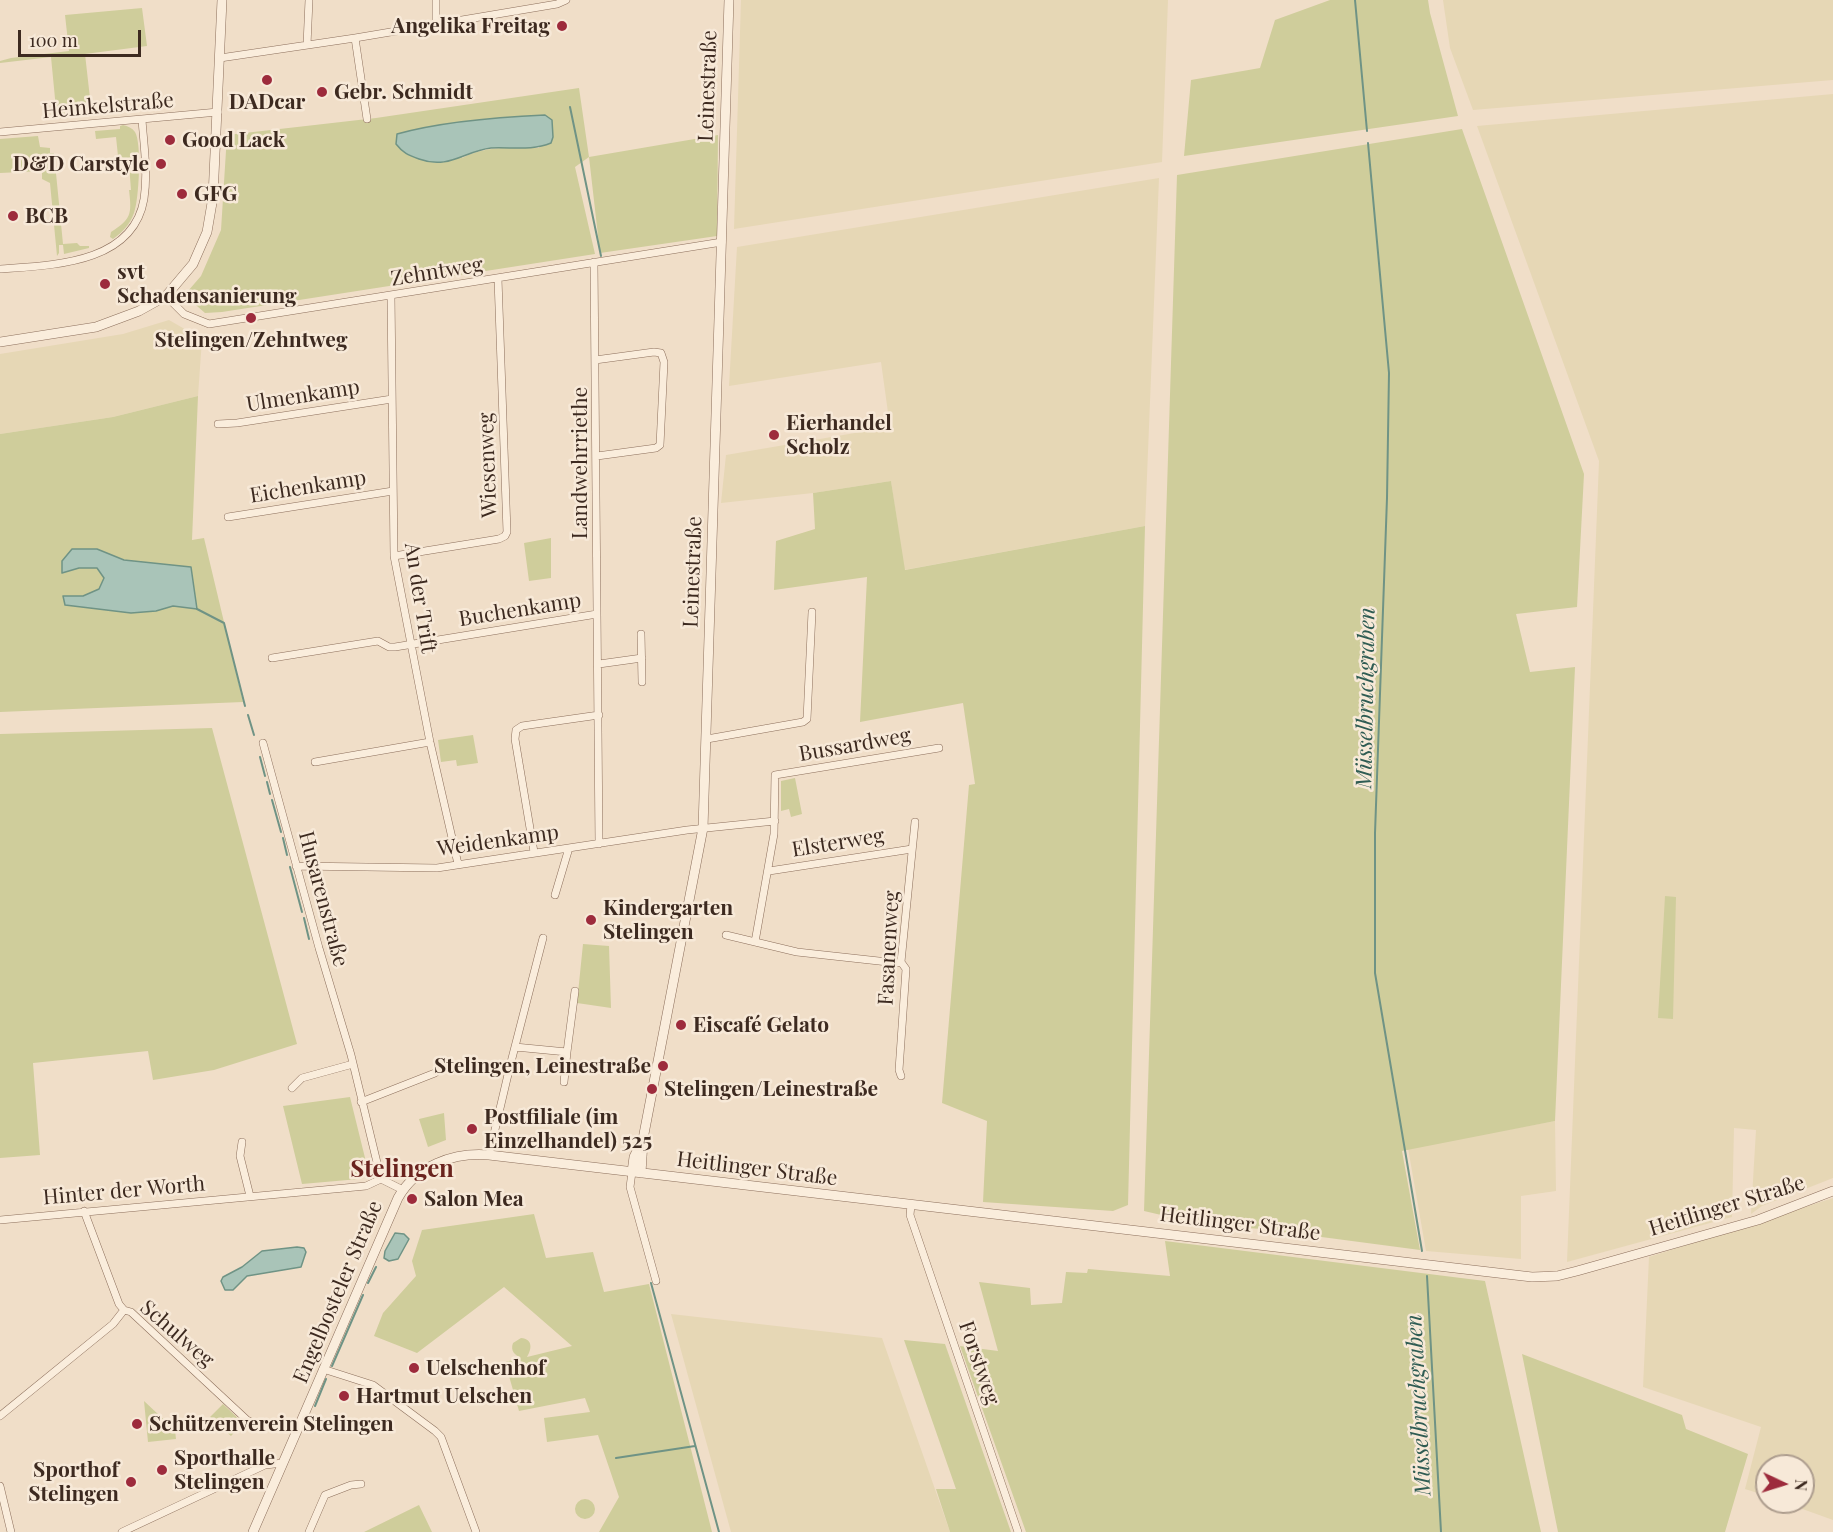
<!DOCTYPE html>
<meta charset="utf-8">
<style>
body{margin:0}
#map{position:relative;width:1833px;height:1532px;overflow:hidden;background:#f0dec8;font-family:"Playfair Display",serif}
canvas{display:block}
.north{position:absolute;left:1755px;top:1454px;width:60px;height:60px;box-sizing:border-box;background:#f7e9d8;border:2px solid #ad9d8e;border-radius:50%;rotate:94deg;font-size:16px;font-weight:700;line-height:24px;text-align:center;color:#3d2a20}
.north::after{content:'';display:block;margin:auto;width:21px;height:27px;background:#9d2b3c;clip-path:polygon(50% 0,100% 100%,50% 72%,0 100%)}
.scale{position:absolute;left:18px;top:30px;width:123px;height:27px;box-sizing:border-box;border:3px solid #3d2a20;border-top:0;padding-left:8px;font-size:18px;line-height:21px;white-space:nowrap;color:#3d2a20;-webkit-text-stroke:4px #f7e9d8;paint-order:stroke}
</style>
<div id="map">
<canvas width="1833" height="1532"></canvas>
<div class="north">N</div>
<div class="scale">100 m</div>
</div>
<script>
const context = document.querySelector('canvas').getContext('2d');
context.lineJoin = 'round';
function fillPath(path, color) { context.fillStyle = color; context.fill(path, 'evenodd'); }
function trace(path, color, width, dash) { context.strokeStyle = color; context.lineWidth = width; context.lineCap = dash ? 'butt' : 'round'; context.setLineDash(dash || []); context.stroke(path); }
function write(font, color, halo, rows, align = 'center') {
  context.font = font + ' "Playfair Display",serif'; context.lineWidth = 5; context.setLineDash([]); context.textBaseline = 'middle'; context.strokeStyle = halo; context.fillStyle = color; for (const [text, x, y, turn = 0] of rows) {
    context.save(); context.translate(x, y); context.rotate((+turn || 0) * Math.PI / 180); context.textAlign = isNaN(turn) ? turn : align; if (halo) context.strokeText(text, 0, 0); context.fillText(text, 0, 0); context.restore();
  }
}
fillPath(new Path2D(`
 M741 0H1168L1162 162 734 229Z
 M1443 0H1833V80L1473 110 1450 48Z
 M1833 94V1178L1762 1206 1751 1214 1756 1130 1734 1128 1732 1217 1567 1262 1599 461 1477 126Z
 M1159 178 1145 526 904 570 891 481 813 493 721 503 726 455 890 427 881 362 729 386 737 247Z
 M169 320 202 339 198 396 113 417 0 434V354L123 334Z
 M1555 1121 1556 1191 1521 1196V1259L1426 1251 1408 1148Z
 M1833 1198V1520L1783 1502H1803V1466H1767V1496L1745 1489 1761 1427 1643 1387 1649 1257Z
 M671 1314 882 1338 950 1532H731Z`), '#e6d7b5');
fillPath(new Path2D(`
 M1330 0H1428L1430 13 1458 116 1184 156 1191 80 1260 68 1275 20Z
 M142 8 147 46 85 54 92 116 57 119 51 57 0 63V61L11 58 69 51 65 15Z
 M579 88 589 157 718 135 717 236 600 253 589 157 575 167 595 254 222 312 205 313 189 299 188 291 201 276 221 230 227 135 376 118ZM544 115 552 120 539 148C513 148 486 145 462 158L467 123Z
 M123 125C128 126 132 128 135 132 142 143 139 200 134 213 130 224 123 232 113 239L110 237 111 232C131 219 132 215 129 190H131L129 164H122L121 156H118L116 137 96 139 95 131 120 129V126Z
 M1462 129 1584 474 1577 607 1516 614 1530 672 1575 667 1555 1121 1402 1151 1420 1250 1261 1229 1200 1224 1144 1211 1177 175Z
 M38 136 40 147 50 148V153H54L63 244 77 243 80 246H89V248L64 254 63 245H59V253L57 256 50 183 42 179V171L0 173V139Z
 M198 396 192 540 204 538 243 702 0 712V434L113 417ZM97 549 124 560 151 563 197 609 173 606 156 611 63 596H83L99 589 104 578 97 568H79Z
 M891 481 905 570 1145 526 1128 1205 1113 1211 983 1202 987 1121 942 1103 969 785 975 784 963 703 860 722 867 577 774 590 776 541 815 529 813 493Z
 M551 538V578L529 581 524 543Z
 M212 728 297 1044 214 1070 153 1080 148 1051 33 1063 40 1155 0 1158V734Z
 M473 735 478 763 457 766 456 760 441 762 438 740Z
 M795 778 802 814 791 817 789 809 781 811V781Z
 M1665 896 1676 897 1673 1019 1658 1018Z
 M583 944 609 946 611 1008 577 1003Z
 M350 1097 367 1166 359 1179 302 1184 283 1106Z
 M444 1113 446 1140 428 1147 419 1119Z
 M534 1214 546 1258 593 1252 604 1292 649 1284 712 1532H599L619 1497 598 1435 547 1442 544 1418 590 1412 585 1398 519 1411 505 1362 521 1358C515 1355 510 1351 513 1343L521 1338C533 1339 532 1349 527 1357L572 1346 504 1287 417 1353 374 1336 383 1313 416 1276 412 1261 422 1230Z
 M1165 1241 1485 1281 1541 1532H1026L960 1346 998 1351 979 1282 1030 1288 1031 1305 1062 1303 1066 1272 1087 1273 1088 1269 1170 1276Z
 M904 1340 945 1344 1011 1532H950L936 1489H956Z
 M1522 1354 1682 1415 1686 1429 1748 1454 1725 1532H1558Z
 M144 1401 175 1430 176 1439 148 1442Z
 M223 1404 243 1423 231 1436 210 1417Z
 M575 1509a10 10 0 1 1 20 0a10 10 0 1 1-20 0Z
 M419 1505 432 1532H364Z`), '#cfcd9b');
const water = new Path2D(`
 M545 115 552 120 553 137 551 143C532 151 512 147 491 148 464 151 449 170 419 159 408 155 403 153 396 144L397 134C440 122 500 117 545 115Z
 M72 549H97L124 560 191 567 197 609 173 606 156 611 131 613 65 605 63 596H83L99 589 104 578 97 568H79L62 573V561Z
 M395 1233 404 1234 409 1239 398 1259 389 1261 384 1258 385 1251Z
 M297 1247 304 1248 306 1252 301 1267 247 1276 233 1290H225L221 1281 223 1277 242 1267 262 1251Z`);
fillPath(water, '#a9c4b8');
trace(water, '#6f9385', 1.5);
trace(new Path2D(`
 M1355 0 1367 131
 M570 107 601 256
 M1368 143 1389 373 1387 498 1375 833V973L1422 1251
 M197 609 224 623 245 706
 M248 715 254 735
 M260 757 265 776
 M267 782 270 794
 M272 800 281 832
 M283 838 287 855
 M290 867 302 912
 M304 918 309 939
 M1427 1276 1441 1532
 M368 1283 376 1267
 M651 1283 719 1532
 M332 1366 363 1295
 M315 1406 326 1379
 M616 1458 695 1446`), '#6f9385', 2);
const minor = new Path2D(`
 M436 24V0
 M355 38 367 119
 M307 45 309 0
 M220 58 355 38 557 4 566 0
 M0 132 218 112
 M594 262 599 844
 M0 269C53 265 133 264 144 199 148 173 144 146 142 120
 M166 296 184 314 209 324 722 242
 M391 296 394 556 430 742 458 864
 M595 360 654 352 661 353 664 362 660 445 656 448 597 456
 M218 424 237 423 392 399
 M228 517 393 491
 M394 556 499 539 505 536 507 532 498 279
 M641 634 642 682
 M272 658 378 641 389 647H395L597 614
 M599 664 642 658
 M707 739 803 722 807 719 812 612
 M263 743 319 948 351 1055 381 1179
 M315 762 430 742
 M534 852 515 739 516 730 522 726 599 715
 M296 866 437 868 687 830 775 821
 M769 871 912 849
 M555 895 569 848
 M726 935 797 952 897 963 901 962
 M755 942 774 834 775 775 939 748
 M515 1047 567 1052 575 991
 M901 1076 899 1070 906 969 901 962 915 822
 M564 1082 567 1052
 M292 1088 302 1078 353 1064
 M361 1102 435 1073
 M242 1142 240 1156 250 1196
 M489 1155 510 1066 543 938
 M632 1172 630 1187 656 1281
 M911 1205 910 1215 1018 1532
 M84 1211 119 1304 124 1310 131 1312 247 1420C261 1428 282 1426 298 1427
 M0 1220 366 1186 381 1179 403 1190
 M323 1369 373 1385 435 1431 441 1437 476 1532
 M0 1416 113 1324 124 1310
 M0 1486 11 1532
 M122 1532 265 1465 283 1463
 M309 1532 325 1495 351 1485 361 1484`);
const tertiary = new Path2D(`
 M0 342 96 327 139 311 166 296 193 264 207 232 213 197 222 0
 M632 1172 634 1157 643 1139 703 828 729 0
 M641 1173 643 1141
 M253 1532 398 1198C416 1166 453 1152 489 1155L1532 1277 1557 1276 1577 1271 1758 1220 1833 1191`);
trace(minor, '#8c6f5c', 8);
trace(tertiary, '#8c6f5c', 10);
trace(minor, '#faeddc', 7);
trace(tertiary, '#faeddc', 9);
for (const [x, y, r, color] of [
 [562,26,6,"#9d2b3c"],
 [267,80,6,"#9d2b3c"],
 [322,92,6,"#9d2b3c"],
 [170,140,6,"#9d2b3c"],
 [161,164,6,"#9d2b3c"],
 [182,194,6,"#9d2b3c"],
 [13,216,6,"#9d2b3c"],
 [105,284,6,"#9d2b3c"],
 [251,318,6,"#9d2b3c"],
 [774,435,6,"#9d2b3c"],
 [591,920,6,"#9d2b3c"],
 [681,1025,6,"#9d2b3c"],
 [663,1066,6,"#9d2b3c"],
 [652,1089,6,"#9d2b3c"],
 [472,1129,6,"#9d2b3c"],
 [412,1199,6,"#9d2b3c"],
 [414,1368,6,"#9d2b3c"],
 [344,1396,6,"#9d2b3c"],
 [137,1424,6,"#9d2b3c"],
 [162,1470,6,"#9d2b3c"],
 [131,1482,6,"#9d2b3c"]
]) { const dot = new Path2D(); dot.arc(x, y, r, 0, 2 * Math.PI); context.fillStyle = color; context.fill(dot); trace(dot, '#f7e9d8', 2); }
write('bold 21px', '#3d2a20', '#f7e9d8', [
 ["Angelika Freitag",550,26,"right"],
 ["Gebr. Schmidt",334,92],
 ["DADcar",267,102,"center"],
 ["Good Lack",182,140],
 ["D&D Carstyle",149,164,"right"],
 ["GFG",194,194],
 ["BCB",25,216],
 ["svt",117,272],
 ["Schadensanierung",117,296],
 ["Stelingen/Zehntweg",251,340,"center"],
 ["Eierhandel",786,423],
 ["Scholz",786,447],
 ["Kindergarten",603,908],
 ["Stelingen",603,932],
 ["Eiscafé Gelato",693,1025],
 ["Stelingen, Leinestraße",651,1066,"right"],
 ["Stelingen/Leinestraße",664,1089],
 ["Postfiliale (im",484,1117],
 ["Einzelhandel) 525",484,1141],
 ["Salon Mea",424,1199],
 ["Uelschenhof",426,1368],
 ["Hartmut Uelschen",356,1396],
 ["Schützenverein Stelingen",149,1424],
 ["Sporthalle",174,1458],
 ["Stelingen",174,1482],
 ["Sporthof",119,1470,"right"],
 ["Stelingen",119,1494,"right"]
], 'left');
write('21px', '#3d2a20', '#f7e9d8', [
 ["Leinestraße",708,86,-88],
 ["Heinkelstraße",108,106,-5],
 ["Zehntweg",437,272,-9],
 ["Ulmenkamp",303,396,-9],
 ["Landwehrriethe",580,463,-90],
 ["Wiesenweg",488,465,-92],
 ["Eichenkamp",308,487,-9],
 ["Leinestraße",693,572,-88],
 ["An der Trift",420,598,81],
 ["Buchenkamp",520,610,-9],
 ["Bussardweg",855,745,-10],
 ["Weidenkamp",498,841,-8],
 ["Elsterweg",838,843,-9],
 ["Husarenstraße",323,899,75],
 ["Fasanenweg",889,948,-87],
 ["Heitlinger Straße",757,1169,7],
 ["Hinter der Worth",124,1191,-5],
 ["Heitlinger Straße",1727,1206,-17],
 ["Heitlinger Straße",1240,1224,7],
 ["Engelbosteler Straße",338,1292,-67],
 ["Schulweg",177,1334,41],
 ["Forstweg",979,1363,71]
]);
write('italic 22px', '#2f5c53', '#f7e9d8', [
 ["Müsselbruchgraben",1366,698,-89],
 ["Müsselbruchgraben",1419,1405,-93]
]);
write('bold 24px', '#6a231e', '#f7e9d8', [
 ["Stelingen",402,1170]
]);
</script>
